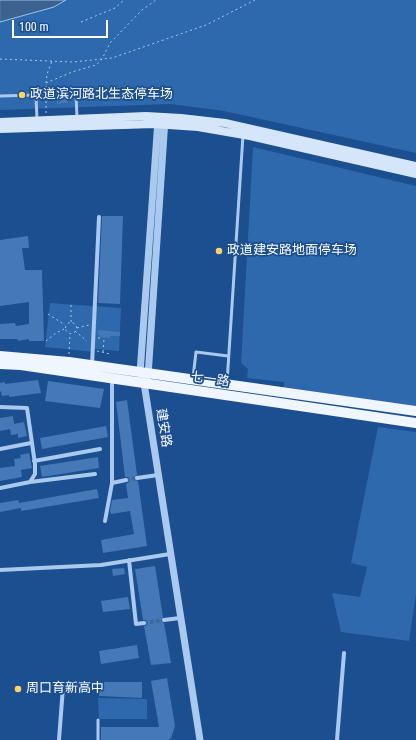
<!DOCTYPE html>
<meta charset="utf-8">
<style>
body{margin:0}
#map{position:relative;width:416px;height:740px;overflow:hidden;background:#1b4f8f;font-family:"Roboto Condensed",sans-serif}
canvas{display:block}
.scale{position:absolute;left:12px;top:20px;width:96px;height:18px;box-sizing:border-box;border:2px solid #fff;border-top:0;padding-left:5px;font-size:12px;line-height:14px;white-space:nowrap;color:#fff;-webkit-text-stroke:3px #1b4f8f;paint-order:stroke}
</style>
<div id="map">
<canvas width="416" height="740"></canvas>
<div class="scale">100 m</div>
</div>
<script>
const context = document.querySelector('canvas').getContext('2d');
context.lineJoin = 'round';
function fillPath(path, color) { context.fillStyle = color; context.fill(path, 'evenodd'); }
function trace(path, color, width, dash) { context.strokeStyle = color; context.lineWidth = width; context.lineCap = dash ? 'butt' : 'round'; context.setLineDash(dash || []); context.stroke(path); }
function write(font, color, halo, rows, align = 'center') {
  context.font = font + ' "Roboto Condensed","Noto Sans SC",sans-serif'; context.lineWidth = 3.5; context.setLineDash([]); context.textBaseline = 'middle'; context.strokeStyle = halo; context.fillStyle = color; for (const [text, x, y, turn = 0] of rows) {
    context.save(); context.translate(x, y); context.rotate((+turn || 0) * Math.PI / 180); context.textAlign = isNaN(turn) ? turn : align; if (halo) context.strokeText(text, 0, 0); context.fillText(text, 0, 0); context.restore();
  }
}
fillPath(new Path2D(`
 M66 0H416V153L224 111 170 104 0 110V22L54 7Z
 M253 147 416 186V407L284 387V382L247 378 248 369 241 363Z
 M50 303 121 308 119 351 95 349 94 352 45 347Z
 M378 427 416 432V594L409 641 341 632 332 593 360 597 367 567 351 563Z
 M98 698 147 699V719H99Z`), '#2e69ad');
const water = new Path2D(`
 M0 0H66L54 7 0 22Z`);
fillPath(water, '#3c6290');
trace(water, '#9cc4f0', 1);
fillPath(new Path2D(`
 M56 87H67L68 103 57 104Z
 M102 216H123L120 304 98 303Z
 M28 236 29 248H22L25 270H42L44 341H29V339L18 341V339H0V324L15 323 16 326 29 324V302L0 306V240Z
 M98 330 120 332V336H110V338L99 337 100 335H98Z
 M38 380 41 393 9 397V395L2 396 1 391 0 392V383L5 382V384Z
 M48 381 104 389 100 408 45 401Z
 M127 400 137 475 134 478 135 480 138 481 147 546 103 553 101 540 134 534 130 511 111 514 110 511 112 500 128 498 126 484 129 482V480L128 477H125L116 402Z
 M13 416 14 424 24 422 27 436 18 438V434L11 435 10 429 0 431V418Z
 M106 426 108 437 42 449 40 438Z
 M29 453 32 468 21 470 22 477 0 481V468L15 466 14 459 21 458 20 455Z
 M98 457 99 468 42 477 40 466Z
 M97 489 99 498 21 511V508L0 512V503L18 500 19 503Z
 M155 566 163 617 161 621 164 623 171 663 151 665 144 626 147 625V622L146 620H143L135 569Z
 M124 568 125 574 113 576 112 569Z
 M128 597 130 609 103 612 101 601Z
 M137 645 139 658 101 664 99 651Z
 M167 678 175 726 171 738 168 740H101V727H159L151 681Z
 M100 682H142V698L99 696Z`), '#4478b7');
trace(new Path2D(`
 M126 480 137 478
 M144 623 164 620`), '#3d69a0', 4, [4, 2]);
trace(new Path2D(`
 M81 22 115 8 124 0
 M0 59 73 62 112 58 206 25 255 0
 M46 83 47 74 52 61
 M46 113V83L72 72 96 65 102 59 110 43 142 10 156 0
 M48 314 65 325
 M71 322V304
 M65.5 328a5.5 5.5 0 1 1 11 0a5.5 5.5 0 1 1-11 0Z
 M77 328 89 325
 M75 331 87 341
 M98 338H102
 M46 341 56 333 64 329
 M97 351 110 354
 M103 352 104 339
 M69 354 70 335`), '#a9c9ee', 1, [2, 3]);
trace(new Path2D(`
 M76 95 77 117
 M0 96 36 95 37 120
 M193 378 196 352 228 356
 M227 383 243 135
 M98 740V720`), '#a9c9ee', 3);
trace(new Path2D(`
 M92 365 99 217
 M112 379V483L126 480
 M0 407 27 408 35 464V474L30 482 0 488
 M0 449 31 443
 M34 461 100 449
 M137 478 158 475
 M30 482 95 474
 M105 521 112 483
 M129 560 136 624 144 623
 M0 570 101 565 170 554
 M164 620 180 618
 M59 740 63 687
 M337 740 344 653`), '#a9c9ee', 4);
trace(new Path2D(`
 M158 120 140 373 144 383 200 740
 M148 376 165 119`), '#a9c9ee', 7);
trace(new Path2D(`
 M0 122 146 116 181 118 225 123 416 166
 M0 129 154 124 198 127 250 136 416 174`), '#d6e6fa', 8);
trace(new Path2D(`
 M0 356 69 362 416 411
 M0 364 21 365 416 423`), '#f0f6ff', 10);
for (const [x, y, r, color] of [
 [22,95,4,"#ffd166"],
 [219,251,4,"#ffd166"],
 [18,689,4,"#ffd166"]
]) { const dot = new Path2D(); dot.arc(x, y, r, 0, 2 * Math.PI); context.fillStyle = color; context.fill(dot); trace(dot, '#1b4f8f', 1.5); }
write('13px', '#fff', '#1b4f8f', [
 ["政道滨河路北生态停车场",30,95],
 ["政道建安路地面停车场",227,251],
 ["周口育新高中",26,689]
], 'left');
write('13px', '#fff', '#1b4f8f', [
 ["七一路",210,380,8],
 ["建安路",163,428,81]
]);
</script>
